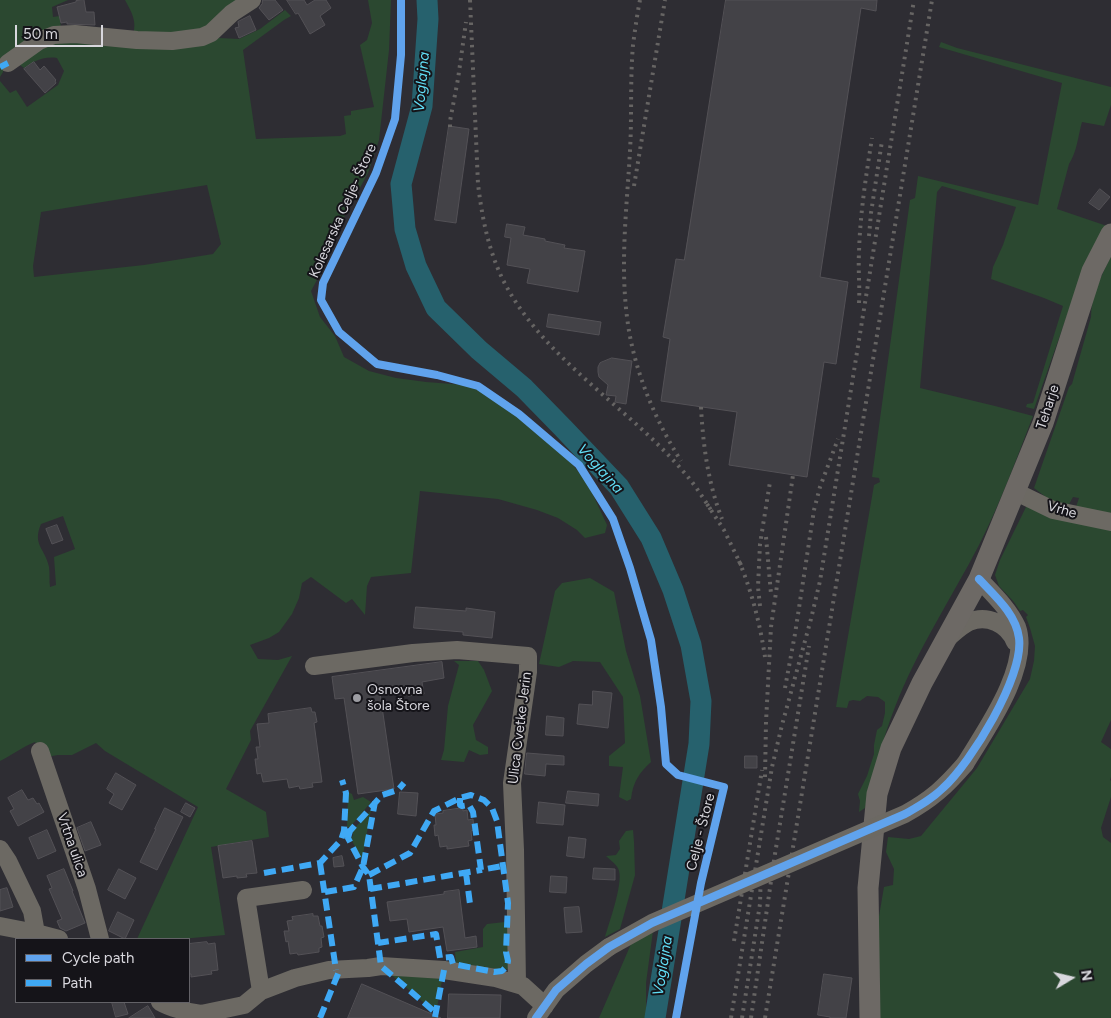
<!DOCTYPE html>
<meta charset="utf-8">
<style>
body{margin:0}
#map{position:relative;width:1111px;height:1018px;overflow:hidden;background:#2e2d33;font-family:Figtree,sans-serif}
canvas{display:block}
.legend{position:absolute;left:15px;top:938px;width:175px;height:65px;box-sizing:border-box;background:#151419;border:1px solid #636267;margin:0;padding:6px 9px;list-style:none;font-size:15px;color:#d8d7dd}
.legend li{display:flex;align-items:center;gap:10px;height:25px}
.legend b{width:25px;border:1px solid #636267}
.north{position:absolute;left:1046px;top:953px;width:50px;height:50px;-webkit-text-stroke:4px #151419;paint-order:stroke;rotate:81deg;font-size:14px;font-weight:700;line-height:20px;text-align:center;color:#d8d7dd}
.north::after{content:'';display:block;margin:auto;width:18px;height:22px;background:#d8d7dd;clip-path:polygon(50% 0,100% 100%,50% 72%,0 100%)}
.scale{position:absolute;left:15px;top:25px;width:88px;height:22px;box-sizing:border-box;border:2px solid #d8d7dd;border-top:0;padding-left:6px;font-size:15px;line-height:18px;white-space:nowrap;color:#d8d7dd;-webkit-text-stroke:4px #151419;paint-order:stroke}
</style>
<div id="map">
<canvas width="1111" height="1018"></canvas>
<ul class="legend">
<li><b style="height:6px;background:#60a3ed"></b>Cycle path</li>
<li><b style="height:6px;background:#3fa9f5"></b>Path</li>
</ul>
<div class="north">N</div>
<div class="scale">50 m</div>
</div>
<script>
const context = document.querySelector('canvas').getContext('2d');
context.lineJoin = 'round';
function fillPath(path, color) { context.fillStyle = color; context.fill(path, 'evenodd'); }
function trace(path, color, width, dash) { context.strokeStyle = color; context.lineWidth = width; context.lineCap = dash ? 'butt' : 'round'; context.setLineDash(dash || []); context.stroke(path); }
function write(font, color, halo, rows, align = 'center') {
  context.font = font + ' Figtree,sans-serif'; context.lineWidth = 4; context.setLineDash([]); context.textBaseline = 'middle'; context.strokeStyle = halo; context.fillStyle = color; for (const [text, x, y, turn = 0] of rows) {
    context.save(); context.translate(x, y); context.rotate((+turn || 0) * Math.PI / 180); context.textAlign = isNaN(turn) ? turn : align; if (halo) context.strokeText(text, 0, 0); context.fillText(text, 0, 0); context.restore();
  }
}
fillPath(new Path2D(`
 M0 0H68L52 7 53 17 60 16 61 31 3 68V72L0 77Z
 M125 0H241L203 34 133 35C137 21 132 13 125 0Z
 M368 0H391L389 50 379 140 368 173 342 221 325 265 311 291 320 317 335 336 344 357 369 371 396 378 426 382 478 386 511 408 565 455 588 484 607 525 605 533 585 538 577 530 558 518 537 510 498 499 420 491 411 573 371 577 367 586 365 615 352 599 346 603 311 577 302 583 299 598 292 614 279 632 269 638 250 645 258 659 278 660 292 656 250 731 251 740 226 789 266 812 269 837 211 847 225 935 181 939H137L198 807 105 751 96 743 72 755H58L46 757 40 751 35 742C22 747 12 755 0 761V81L10 93 16 90 27 107 58 85 64 71 57 58C44 56 34 61 24 68L17 63 48 41 174 45 219 38 239 39 260 29 285 10 291 16 284 20 243 50 256 139 340 136 346 134 344 116 351 115V111L374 107 360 45 367 40 372 23ZM207 185 221 244 213 254 144 265 34 277 33 266 41 212ZM63 516 75 549 54 557 56 585 50 587C49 581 50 573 49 567 45 548 32 545 41 524Z
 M941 42 957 48 1111 87V105L1104 126 1082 122C1078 136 1077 152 1069 164L1057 209 1107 226 1082 273 1034 409 1026 407 1027 404 1033 403 1063 306 1044 298 991 279 993 267 1003 245 1016 207 942 186 937 192 920 388 995 406 1033 416C1016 460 1000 504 979 545 951 599 917 650 895 707 882 740 874 774 865 808L859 812 860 801 858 794 867 776 874 754V745L877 730 882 726 885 713V702L878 697 867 696 860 701 853 700 849 701 847 708 836 707 847 642 874 485 880 482 879 478 872 477 910 200 915 198 918 176 1038 205 1062 83 939 47Z
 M1111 256V518L1075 510 1079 498 1073 497 1067 508 1055 504 1034 488 1069 387 1072 384 1091 317C1091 295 1102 275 1111 256Z
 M1026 507H1033L1111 524V720L1101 742 1111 749V777L1110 780 1111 781V797L1101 828 1103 837 1111 843V1018H880L878 922 884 887 893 885 894 869 886 852 888 837 909 839 921 836 977 768 1030 679 1034 661 1035 646 1030 628 1026 617 1028 615 1023 610 1020 611 1014 602 999 586 995 575 1000 560Z
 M590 578 614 592 626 651 640 696 651 762C639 773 633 782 631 799L627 801 619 797 623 767 609 766V756L625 743 623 697 600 662 573 661 559 667 539 664 555 591 562 583Z
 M454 661H478L484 670 492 691 473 725 476 740 488 747V754L480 755 469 750 464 762 441 760 444 750 448 706 459 665Z
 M348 792 352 794 354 800 363 797 371 802 350 827H347Z
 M371 810 362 860 351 839 353 835 352 831Z
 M633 830 634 842 635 875 620 929 605 937C609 923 623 884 619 871 618 865 610 860 606 856L616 855 620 849 619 841 626 831Z
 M505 922 510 925 509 969H497L456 963 455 952 483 947V929L487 924Z
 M653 931 646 983V1018H599L631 944Z
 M381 966 443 975 436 1013Z`), '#2b4830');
trace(new Path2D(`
 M427 0 428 19 422 106 401 184 405 229 416 266 436 308 479 350 524 388 564 429 619 487 651 538 673 590 691 645 701 701 699 744 655 1018`), '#26616d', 21);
const building = new Path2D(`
 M84 0 86 12H94L95 25 67 24V22L61 23 57 7 76 2V1Z
 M263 0H275L283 10 269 20 259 8 262 4Z
 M287 0H304L307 5 315 0H326L331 8 320 16 325 25 310 34 298 13 296 14Z
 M726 0H877L876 11 861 8 820 277 848 282 836 364 824 362 807 477 729 465 737 412 661 401 670 339 663 337 676 259 684 260Z
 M250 16 256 30 239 38 235 28 239 27 238 22Z
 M34 62 40 70 44 66 56 80 55 81 56 83 45 93 24 69Z
 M449 126 469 129 456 223 435 220Z
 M1100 189 1110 197 1099 210 1089 203Z
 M507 224 525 227 523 235 545 239V241L565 245 564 248 585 251 578 292 527 283 530 269 507 265 511 238 505 237Z
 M549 314 601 322 599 335 547 327Z
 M612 358 632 361 626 404 615 402 616 396 606 395 608 385 599 377 598 372V367L600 363Z
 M57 525 63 540 52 544 46 529Z
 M416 607 466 611V608L495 612 492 638 463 635V632L414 628Z
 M442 662 444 678 422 682 424 694 408 696 407 690 380 693 394 789 358 794 344 698 335 699 332 677Z
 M593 691 612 693 608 728 577 724 579 704 592 705Z
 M311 708 312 712H315L317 722 314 723 322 782 312 783 313 787 300 789 299 786 289 788 287 779 263 782 261 773 257 774 255 759H258L256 747H260L257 724 269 723 268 714Z
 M547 716 564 718 563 736 546 735Z
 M527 753 564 756V765L546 764 545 776 525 774Z
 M745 756H757V768H745Z
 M116 773 136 785 122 810 109 803 114 794 107 789Z
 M22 790 28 800 33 798 37 804 39 803 44 812 18 826 10 811 14 809 8 798Z
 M568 791 599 794 598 806 566 803Z
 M400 792 418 793 416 816 398 814Z
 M539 802 565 805 563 825 537 823Z
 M186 803 195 808 190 817 181 812Z
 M165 808 183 817 157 870 140 862 156 829H155Z
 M463 808V811L467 810 468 820 473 819 474 830 471 831 472 840 468 841 469 846 447 849V846L440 847 438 835 435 836 434 825H436L435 814 443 813V811Z
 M91 822 101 845 85 851 77 828Z
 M47 830 56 851 38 859 29 838Z
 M569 837 586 839 584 858 567 856Z
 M252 841 257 873 246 874 247 877 237 878V876L223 878 218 846Z
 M342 856 344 866 334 867 333 858Z
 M594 868 615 869V880L593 879Z
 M64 869 73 891H72L85 923 66 931 60 928 57 921 62 919 49 889 52 888 47 876Z
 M119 869 136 878 125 899 108 890Z
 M551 876 567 877 566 893 550 892Z
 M7 888 13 907 0 911V890Z
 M459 890 465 938 476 936 477 947 447 951 443 927 409 932 407 919 390 921 387 902 444 894V892Z
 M579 907 582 932 566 933 564 908Z
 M118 912 134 920 125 939 109 931Z
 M313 914V916H318L320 926H322L324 937 321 938 322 947 319 948V952L298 955 297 953 290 954 288 941 286 942 284 931H289L287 921 293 920 292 917Z
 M207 942 208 944 215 943 218 970 211 971 212 974 191 977V974H189V944Z
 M824 974 852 978 846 1018H830V1017L818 1015Z
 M362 984 441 1018H348Z
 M449 994 501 995 500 1018H448Z
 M112 1002H124L128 1014 116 1017Z
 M148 1006 155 1018H129Z`);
fillPath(building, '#434247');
trace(building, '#535156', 1);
trace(new Path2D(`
 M8 63 39 41 54 35 75 34 137 40 172 41 202 37 211 33 232 13 252 0
 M1016 492 1053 510 1111 522
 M949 637C955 632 961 626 969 622 987 614 1008 624 1015 642
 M314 666 413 653 457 650 528 656V672L512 783 515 850 517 984
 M40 751 87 889 100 939
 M965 764C985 731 1031 667 1017 627 1009 609 993 594 979 579
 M0 849 8 861 32 911 36 933
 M0 926 36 933 59 939
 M261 991 246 898 303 890
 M160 1002C172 1009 188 1012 201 1014
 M198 1018 201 1014 244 1005 261 991 295 978 329 970 368 968 381 966 444 970 496 978 523 986 545 1006
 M536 1018 556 990 586 964 609 947`), '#6c6963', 18);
trace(new Path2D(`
 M870 1018 868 888 877 794 891 748 922 683 979 579 1043 423 1092 271 1111 234`), '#6d6965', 21);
trace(new Path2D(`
 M470 0 478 184C482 217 488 249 503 280 530 333 575 370 619 409 641 428 663 448 682 470 693 482 702 496 711 510
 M640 0C637 15 635 30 633 45 630 80 632 116 630 151 627 206 620 262 627 317 633 368 654 418 681 461
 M450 127V121L458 79 466 22
 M634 186 665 0
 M869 236 871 213 882 141
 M859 303C860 286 858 270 859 253 860 214 866 176 872 138
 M701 407C703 445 708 483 722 519
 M707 504 724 530 742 567
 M766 537 771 594
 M739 561C752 592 760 624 765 657
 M760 606 758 587 760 544 770 482
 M785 688 795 634 814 510 820 487 838 439
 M765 777 766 722 771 627 793 475
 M734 941 762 770
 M731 1018 772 767 782 725 811 619 820 581 914 0
 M742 1018 760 904 761 867
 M751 1018 775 854 809 646
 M765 1018 932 0`), '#666463', 4, [2.5, 5]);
trace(new Path2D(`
 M609 947 652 923 905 814C932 799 945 787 965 764`), '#6c6963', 18);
trace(new Path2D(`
 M0 67 8 63
 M460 798V805L462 806 469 805 473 812 481 870 502 866
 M350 831 348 838 363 867 369 875 381 966 436 1013
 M345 832 350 831 382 795 398 790 404 783
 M320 863 336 970
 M264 873 320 863 341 840 344 831 346 793 342 780
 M466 873 470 904
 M369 875 410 853 434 811 460 798 471 795 484 800 492 808 497 821 508 903 506 952 508 961 507 966 502 971 494 972 453 964 451 957 440 958 436 934 378 943
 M370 889 481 870
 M325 892 354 887 363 867 375 802
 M435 1017 444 970
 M320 1018 340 969`), '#3fa9f5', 6, [12, 6]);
trace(new Path2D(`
 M401 0V55L395 119 376 173 323 283 321 300 339 332 377 364 437 375 478 386 519 414 579 465 613 519 630 568 651 640 661 707 666 764 678 775 724 787 701 883 676 1018
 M536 1018 556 990 586 964 609 947 652 923 905 814C919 806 932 799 943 788 971 763 1024 676 1019 638 1016 614 995 596 979 579`), '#60a3ed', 8);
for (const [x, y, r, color] of [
 [357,698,5,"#9c9ca2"]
]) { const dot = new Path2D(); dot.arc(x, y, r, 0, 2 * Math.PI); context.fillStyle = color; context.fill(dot); trace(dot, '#151419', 2); }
write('14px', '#d8d7dd', '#151419', [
 ["Kolesarska Celje- Štore",343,211,-66],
 ["Teharje",1048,407,-72],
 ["Vrhe",1062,510,16],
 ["Ulica Cvetke Jerin",520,728,-83],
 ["Celje - Štore",701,832,-76],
 ["Vrtna ulica",72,845,71]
]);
write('14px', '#d8d7dd', '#151419', [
 ["Osnovna",367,690],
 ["šola Štore",367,706]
], 'left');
write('italic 15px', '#61def6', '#151419', [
 ["Voglajna",422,82,-85],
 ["Voglajna",600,469,48],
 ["Voglajna",663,966,-81]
]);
</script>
